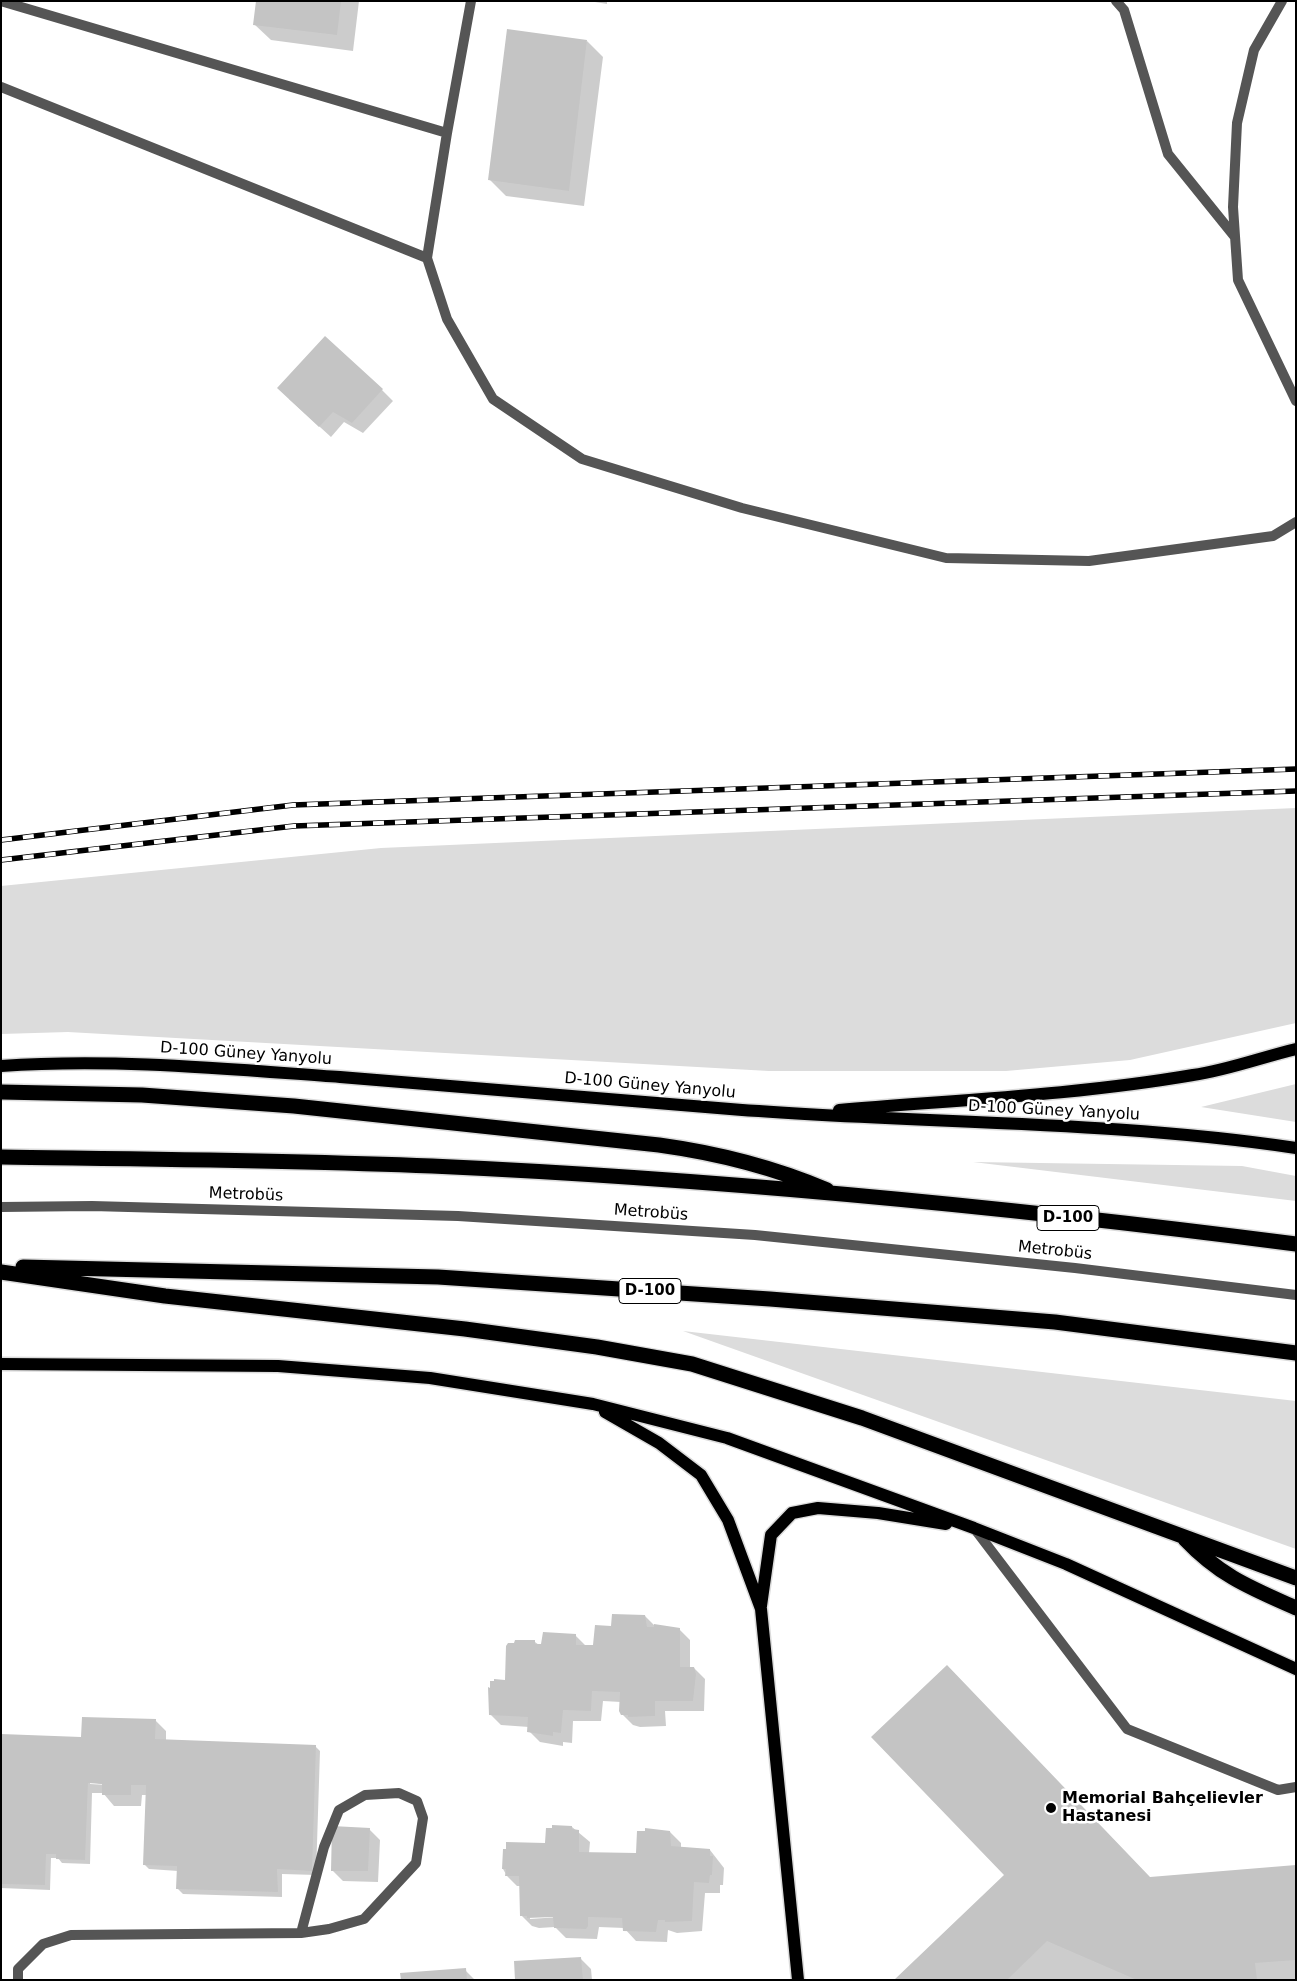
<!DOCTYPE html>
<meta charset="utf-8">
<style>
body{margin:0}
#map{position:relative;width:1297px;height:1981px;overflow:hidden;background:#fff;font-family:"DejaVu Sans",sans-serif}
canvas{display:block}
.frame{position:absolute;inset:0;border:2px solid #000;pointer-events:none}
</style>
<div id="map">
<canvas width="1297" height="1981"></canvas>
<div class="frame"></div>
</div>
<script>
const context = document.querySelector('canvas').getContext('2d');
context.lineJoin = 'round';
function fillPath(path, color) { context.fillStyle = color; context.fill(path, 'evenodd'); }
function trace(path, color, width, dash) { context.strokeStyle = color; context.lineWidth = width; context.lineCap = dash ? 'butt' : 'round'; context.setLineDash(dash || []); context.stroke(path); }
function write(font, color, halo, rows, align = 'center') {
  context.font = font + ' "DejaVu Sans",sans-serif'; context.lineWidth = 5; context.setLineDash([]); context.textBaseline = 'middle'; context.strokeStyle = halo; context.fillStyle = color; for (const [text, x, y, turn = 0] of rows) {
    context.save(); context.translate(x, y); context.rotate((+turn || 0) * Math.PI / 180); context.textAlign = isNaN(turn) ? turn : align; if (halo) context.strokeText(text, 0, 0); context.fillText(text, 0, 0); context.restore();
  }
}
fillPath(new Path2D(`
 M1296 808V1023L1130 1060 1006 1071H769L68 1032 1 1034V886L381 848Z
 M1296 1084V1122L1201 1107Z
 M973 1162 1242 1166 1296 1176V1201Z
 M683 1331 1296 1401V1549Z`), '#dcdcdc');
fillPath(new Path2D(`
 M257 1H359L353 51 271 40 254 24Z
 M589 1H607V4Z
 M587 41 603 57 584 206 506 196 490 180Z
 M382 390 393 401 363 433 344 422 331 437 289 399Z
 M645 1616 654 1625 679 1629 690 1640V1668H694L705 1679 704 1711H665L666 1726 640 1727 633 1725 622 1714 621 1702 603 1701 601 1721H573L572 1743 563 1742V1746L540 1742 529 1731V1727L501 1725 490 1714 506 1681 535 1642 539 1645 575 1635 586 1646H594L612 1627Z
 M155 1720 166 1731V1741L315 1746 320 1751 316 1875 282 1874V1897L183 1894 178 1889V1871L149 1869 144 1864 147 1795H142L141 1806H114L103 1793H92L90 1864 62 1863 58 1858H51L50 1890 1 1888V1735L81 1738ZM90 1782 108 1785 90 1784Z
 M572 1827 590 1842 589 1853 637 1854 670 1832 681 1843V1848L710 1850 724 1868 723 1885H720V1893H705L702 1931 677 1933 668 1930 667 1942 636 1941 624 1928 599 1927 597 1939 566 1938 555 1927 539 1928 532 1926 521 1915V1886H517L507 1876 503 1869ZM559 1915V1917L530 1919V1917Z
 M369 1829 380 1840 378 1882 343 1881 332 1870Z
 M1296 1867V1980H896L1151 1878Z
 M580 1958 591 1969 592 1980H516Z
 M465 1970 475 1980H402Z`), '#0003');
fillPath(new Path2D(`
 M256 1H341L337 35 253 25Z
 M507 29 587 40 569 191 488 180Z
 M325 336 383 389 352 423 333 412 319 427 277 388Z
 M612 1614 645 1615 647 1627H654V1624L680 1628V1667H694L696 1674 693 1701H655V1716L628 1717V1715H621L619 1711 620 1692 592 1691 591 1711 563 1710 561 1733 553 1732V1736L527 1732 528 1717 489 1715 488 1687 490 1688V1681H494V1679L505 1680 506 1646 508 1643H514L515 1640H535V1644H541L543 1632 576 1634V1645H593L595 1625 611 1626Z
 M947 1665 1150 1877 1296 1865V1960L1255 1963 1257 1980H1137L1047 1941 1007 1980H894L1004 1875 871 1737Z
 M82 1717 156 1719 155 1739 316 1745 312 1871 277 1869 278 1892 176 1889 177 1866 143 1865 146 1785H131V1795H102V1784L88 1783 85 1860 56 1859V1854H46L45 1885 1 1884V1734L81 1737Z
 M552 1825 572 1826V1829L579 1830V1852L636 1853 637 1831H645V1828L670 1831 671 1846 710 1849V1856H713L712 1875H710L709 1883 694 1882 692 1921 665 1922V1920H658L656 1932 623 1931 622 1918 588 1917V1926L586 1929 554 1928 553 1917 527 1918V1916H520L519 1876H505L506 1869H502L503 1849H506V1842L545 1843 546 1828H552Z
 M332 1826 370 1828 368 1871H331Z
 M581 1957 583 1980H515L514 1961Z
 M466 1968 467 1980H401L400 1973Z`), '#c4c4c4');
const primary = new Path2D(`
 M1 1066C114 1058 227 1069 340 1077 470 1088 600 1098 730 1109 918 1124 1109 1120 1296 1148
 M839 1110C957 1100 1076 1095 1193 1075 1228 1070 1262 1057 1296 1049
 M1 1364 278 1366 430 1378 593 1404 727 1438 974 1528 1066 1564 1296 1669
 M605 1412 659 1443 701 1475 728 1520 761 1609 798 1980
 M761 1606 771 1535 792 1513 818 1508 878 1513 946 1524`);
const highway = new Path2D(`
 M1 1092 142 1095 294 1106 659 1145C717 1153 773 1167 827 1190
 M1 1157C145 1159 288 1160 432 1166 720 1179 1009 1207 1296 1244
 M23 1267 438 1277 770 1299 1055 1322 1296 1353
 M1 1272 165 1296 465 1329 597 1347 692 1364 862 1418 1296 1578
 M1185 1539C1220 1576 1251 1588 1296 1608`);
trace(primary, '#dbdbdb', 15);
trace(highway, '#dbdbdb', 18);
trace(new Path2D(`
 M1 1 447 133
 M471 1 447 133 427 258 447 319 493 399 582 459 742 508 946 558 1089 561 1273 536 1296 522
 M1116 1 1124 10 1168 154 1235 237
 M1282 1 1254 50 1237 123 1233 207 1238 280 1296 401
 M1 87 427 258
 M1 1207 92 1206 458 1216 755 1235 1075 1268 1296 1295
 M974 1528 1127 1729 1278 1790 1296 1787
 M18 1980V1969L43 1944 71 1935 301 1933 329 1929 364 1919 416 1863 423 1818 417 1801 399 1793 365 1795 339 1810 324 1847 301 1933`), '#555', 10);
trace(primary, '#000', 12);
trace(highway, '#000', 15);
const rail = new Path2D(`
 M1 840 293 805 1296 769
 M1 860 294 826 1296 791`);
trace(rail, '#000', 5.5);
trace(rail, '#fff', 4, [11]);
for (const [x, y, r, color] of [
 [1051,1808,6,"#000"]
]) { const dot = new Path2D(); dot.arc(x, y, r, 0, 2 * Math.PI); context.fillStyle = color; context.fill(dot); trace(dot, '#fff', 2); }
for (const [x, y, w] of [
 [1068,1218,62],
 [650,1291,62]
]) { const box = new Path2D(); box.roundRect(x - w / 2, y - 12.5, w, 25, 4); context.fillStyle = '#fff'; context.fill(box); trace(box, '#000', 1); }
write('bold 15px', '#000', null, [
 ["D-100",1068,1218],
 ["D-100",650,1291]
]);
write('16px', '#000', '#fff', [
 ["D-100 Güney Yanyolu",246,1054,4],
 ["D-100 Güney Yanyolu",650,1086,5],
 ["D-100 Güney Yanyolu",1054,1111,3],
 ["Metrobüs",246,1195,2],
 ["Metrobüs",651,1213,4],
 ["Metrobüs",1055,1251,6]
]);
write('bold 16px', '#000', '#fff', [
 ["Memorial Bahçelievler",1062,1799],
 ["Hastanesi",1062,1817]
], 'left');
</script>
